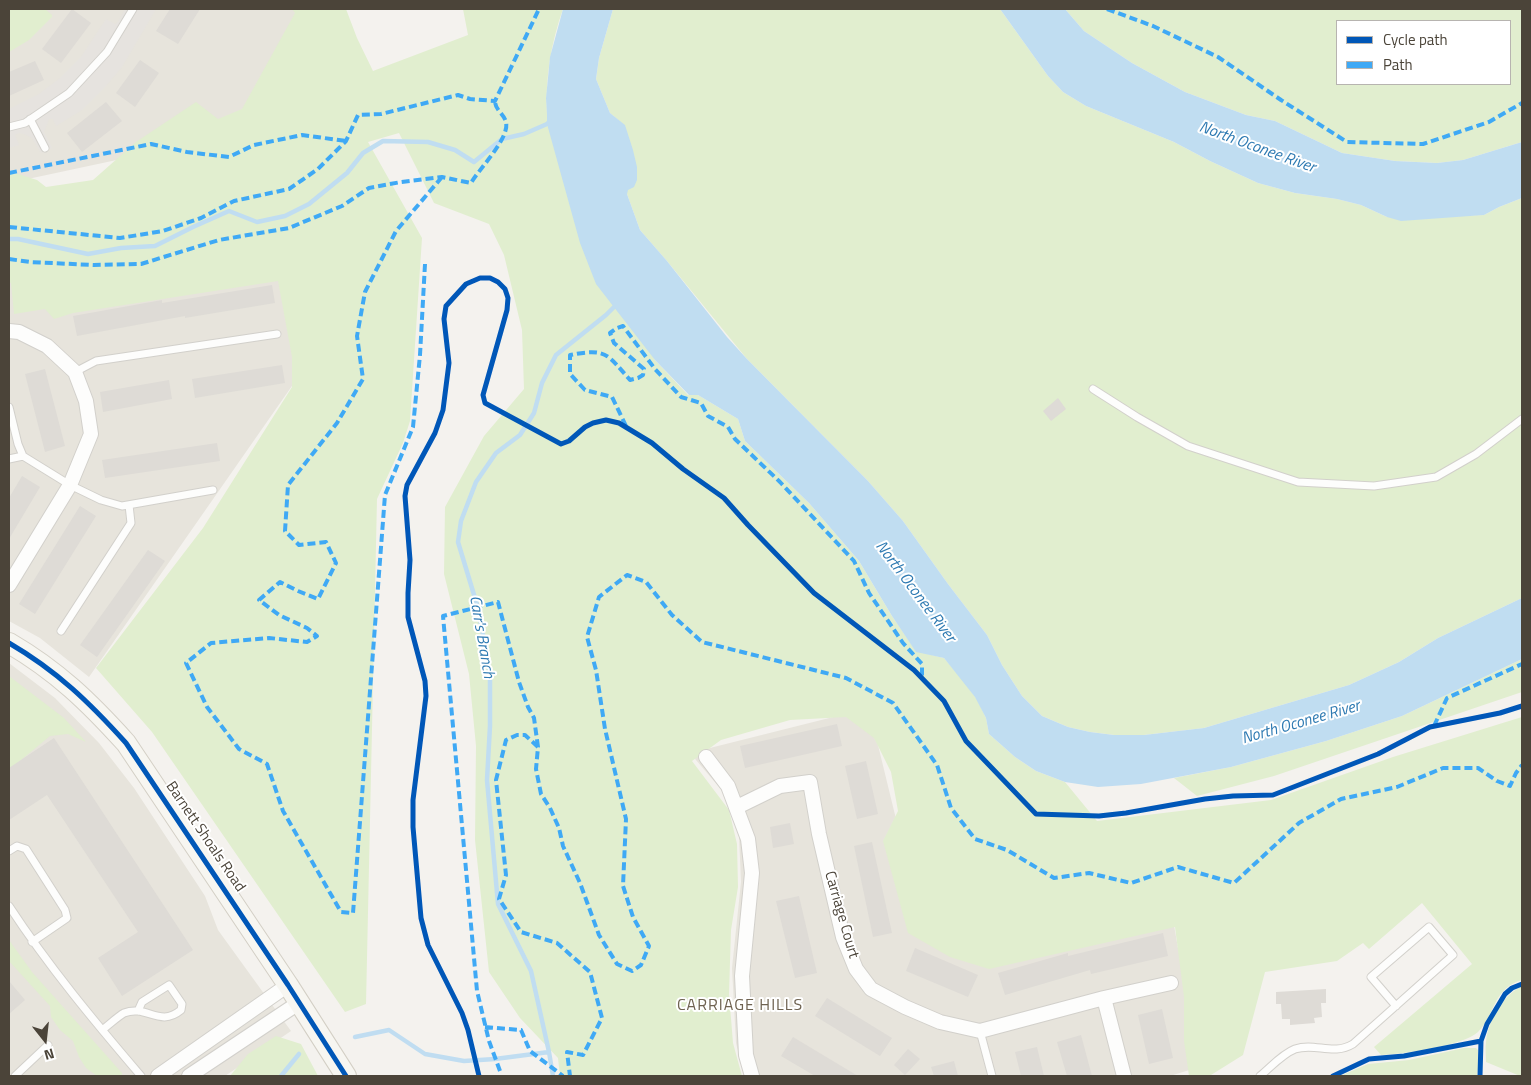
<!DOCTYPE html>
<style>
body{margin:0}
#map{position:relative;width:1531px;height:1085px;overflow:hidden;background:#f4f2ee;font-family:"Titillium Web",sans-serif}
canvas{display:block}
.frame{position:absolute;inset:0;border:10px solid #4b4439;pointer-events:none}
.legend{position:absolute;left:1336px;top:20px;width:175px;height:65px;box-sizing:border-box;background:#fff;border:1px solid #b7b4b0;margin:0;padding:6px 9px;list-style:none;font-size:15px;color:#4b4439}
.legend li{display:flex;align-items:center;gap:10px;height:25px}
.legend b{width:25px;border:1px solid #b7b4b0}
.north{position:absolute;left:20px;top:1015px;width:50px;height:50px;-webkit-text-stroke:4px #fff;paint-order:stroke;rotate:164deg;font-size:14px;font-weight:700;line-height:20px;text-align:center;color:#4b4439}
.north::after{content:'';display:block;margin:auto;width:18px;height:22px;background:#4b4439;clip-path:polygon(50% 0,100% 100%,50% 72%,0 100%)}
</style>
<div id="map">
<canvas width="1531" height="1085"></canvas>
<div class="frame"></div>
<ul class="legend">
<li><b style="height:6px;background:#0057b8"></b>Cycle path</li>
<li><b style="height:6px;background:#3fa9f5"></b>Path</li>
</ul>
<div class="north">N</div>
</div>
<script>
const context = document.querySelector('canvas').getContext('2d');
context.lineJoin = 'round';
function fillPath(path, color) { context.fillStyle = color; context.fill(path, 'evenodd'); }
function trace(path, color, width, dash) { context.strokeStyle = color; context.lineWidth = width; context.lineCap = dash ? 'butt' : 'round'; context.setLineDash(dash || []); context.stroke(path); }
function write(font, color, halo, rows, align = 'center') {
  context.font = font + ' "Titillium Web",sans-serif'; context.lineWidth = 4; context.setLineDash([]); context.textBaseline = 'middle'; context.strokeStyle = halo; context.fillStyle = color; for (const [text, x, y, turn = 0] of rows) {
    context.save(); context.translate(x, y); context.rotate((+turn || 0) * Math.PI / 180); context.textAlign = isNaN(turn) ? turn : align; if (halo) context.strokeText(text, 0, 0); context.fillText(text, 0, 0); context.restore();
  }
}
fillPath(new Path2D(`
 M9 9H302L229 136 9 183Z
 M290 267 301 373 89 677 40 638 9 621V274Z
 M9 663 55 698 99 743 134 788 205 896 218 930 291 1031 225 1076H9Z
 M869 708 923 930 1172 914 1199 1067 1170 1076H744L736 1043 732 968 741 882 739 836 725 794 690 753Z`), '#e7e4dc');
fillPath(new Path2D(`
 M9 9H45L52 15V17L29 40 9 52Z
 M292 9H346L357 38 373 71 468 35 463 9H563C551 43 545 79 547 115L655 360 688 395H698L738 419 745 441 809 503 859 561 892 616 916 651 944 658 963 680 977 699 986 718 989 734 1015 757 1036 771 1065 782 1097 821 1271 800 1393 757 1522 717V980C1492 989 1496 1014 1478 1032 1463 1046 1403 1054 1381 1055L1374 1047 1472 964 1422 903 1369 949 1363 943 1337 961 1265 972 1243 1055 1211 1075 1189 1076 1184 1041V997L1175 927 989 969 950 957 908 933 883 841 898 811 891 772 874 738 846 717 790 720 721 740 692 761 729 810 737 844 738 887 731 930 729 994 733 1043 742 1076H560L558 1058 520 1018 489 972 475 840 476 746 469 674 444 574 445 507 484 436 524 389 522 330 504 255 489 224 434 203 399 133 368 142 422 238 410 421 403 443 377 499 366 1004 345 1012 152 732 96 668 203 528 292 387V357L278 281 73 313 54 319 45 309 14 314 11 283 9 282V172H12L37 180 46 187 93 180 136 142 196 102 218 119 242 109 295 13Z
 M613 9H1000L1048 76 1063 92 1086 106 1174 142 1210 161 1258 183 1295 193 1337 199 1361 205 1387 217 1484 215 1499 207 1522 198V598L1438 638 1399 662 1349 685 1204 728 1144 735H1114L1090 732 1068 727 1042 716 1022 696 1002 665 987 635 948 584 903 521 868 481 747 359 667 261 640 230 627 194 625 126 610 113 596 79 599 58Z
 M1065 9H1522V142L1463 160 1437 163 1395 161 1342 153 1275 121 1246 115 1185 92 1132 63 1084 31ZM1337 21H1510V84H1337Z
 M1522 659V692L1274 776 1197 796 1174 778 1231 767 1326 741 1402 716Z
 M9 676 64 718 86 742 68 734 50 736 9 770Z
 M9 940 32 972 122 1073V1076H97L86 1068 79 1057 73 1041 60 1030 51 1017 50 1006 9 961Z
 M1522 986V1076H1520L1486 1062C1486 1055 1485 1048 1486 1042 1488 1021 1503 995 1522 986Z
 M276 1036 301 1044 318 1076H230L248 1054Z
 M1464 1048H1476L1478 1050 1479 1063 1477 1076H1340L1368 1064 1409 1060Z`), '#e1eecf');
fillPath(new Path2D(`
 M125 9H156L122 67 106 86 82 110 56 126 53 119H49L44 132 52 148 41 153 32 138 24 134 19 133 15 135 19 145 9 148V109L39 94 60 78 81 57 106 19 115 24 118 22Z`), '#e6e3df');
fillPath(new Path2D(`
 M563 9H613L599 58 596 79 610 113 625 125 633 150 637 167V180L634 187 628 190 627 194 640 230 667 261 727 337 747 359 868 481 903 521 948 584 987 635 1002 665 1022 696 1042 716 1068 727 1090 732 1114 735H1144L1204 728 1349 685 1399 662 1438 638 1522 598V659L1402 716 1326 741 1231 767 1141 784 1098 787 1065 782 1036 771 1015 757 989 734 986 718 975 697 944 658 916 652 892 616 859 561 809 503 745 441 738 419 698 395H689L655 360 596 284 580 243 547 124V115L546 98 550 57Z
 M1000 9H1065L1084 31 1132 63 1185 92 1246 115 1275 121 1342 153 1395 161 1437 163 1463 160 1522 142V198L1499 207 1484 215 1401 221 1387 217 1361 205 1337 199 1295 193 1258 183 1210 161 1174 142 1086 106 1063 92 1048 76Z`), '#c0ddf1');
trace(new Path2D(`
 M9 239H18L88 254 121 248 155 246 193 227 229 211 257 222 285 216 309 204 347 173 363 153 383 141 428 142 455 150 474 162 502 139 524 134 547 124 550 121
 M355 1037 389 1030 425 1054 464 1061 495 1059 549 1052
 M281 1076 299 1054
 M553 1076 549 1052 531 971 498 904 487 780 490 726V673L478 608 458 542 461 521 476 482 496 453 520 435 534 413 542 383 556 355 606 315 618 303`), '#c0ddf1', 4.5);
fillPath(new Path2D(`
 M72 9 91 23 61 63 42 49Z
 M170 9H200L178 44 156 31Z
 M140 60 159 73 135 107 116 93Z
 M35 61 44 80 9 96V72Z
 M106 102 122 121 82 152 67 133Z
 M272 285 275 303 185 318V316L77 336 73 316 162 300V303Z
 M282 365 285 383 195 398 192 379Z
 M45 369 65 446 45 452 25 374Z
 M169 380 172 399 103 412 100 392Z
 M1058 398 1066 409 1051 421 1043 411Z
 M217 443 220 461 105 478 102 460Z
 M22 476 40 487 9 539V498Z
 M80 506 96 516 35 614 19 604Z
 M148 550 165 561 97 657 80 645Z
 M837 724 842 746 745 768 740 746Z
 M54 738 193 950 122 996 98 958 138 932 47 795 9 820V768Z
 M866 761 878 814 857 819 845 766Z
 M790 823 794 844 773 848 770 827Z
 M872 842 892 933 873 937 854 846Z
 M799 896 817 973 795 978 776 901Z
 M1163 933 1168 956 1091 974 1090 970 1005 995 998 973 1068 953V956Z
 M915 948 978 975 968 997 906 971Z
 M9 981 25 1000 9 1014Z
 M1326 989V1003H1321L1322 1017 1314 1018 1315 1023 1290 1025V1019H1282L1281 1004H1276V992Z
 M827 998 892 1038 880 1056 815 1016Z
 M1162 1009 1173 1058 1149 1064 1138 1015Z
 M1081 1035 1092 1076H1067L1057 1042Z
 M793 1037 858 1076H815L781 1056Z
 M1037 1047 1044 1076H1021L1015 1052Z
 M908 1049 920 1059 905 1075 894 1065Z
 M954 1061 958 1076H934L931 1067Z`), '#dedbd6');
const service = new Path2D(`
 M30 119 45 148
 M9 127 25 123 69 93 107 52 133 9
 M75 372 96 361 277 334
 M1093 389 1137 417 1188 446 1298 482 1374 486 1436 477 1476 454 1522 419
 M9 407 18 444 23 456 70 485 101 500 122 506 213 490
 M9 459 23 456
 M61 631 131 523 129 505
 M9 851 17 846 26 849 65 910 67 918 32 942
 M9 906C49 967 94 1021 141 1076
 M102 1030C109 1025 117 1017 124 1013 147 1004 159 1028 181 1010L182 1004 169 985 142 1002 138 1011
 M980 1031 992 1076
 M15 1076 48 1045
 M1260 1076C1271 1067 1282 1054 1295 1049 1315 1042 1333 1056 1353 1044L1453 955 1429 927 1371 977 1396 1006`);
const minor = new Path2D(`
 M9 331 19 332 47 346 75 372 86 401 91 434 70 485 9 585
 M706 757 728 786 748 839 752 873 742 976 746 1055 752 1076
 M737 807 780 786 810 782 819 834 843 937 856 969 871 989 905 1007 940 1022 980 1031 1104 998 1171 983
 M1104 998 1124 1076
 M158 1076 288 985
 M189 1076 300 1002`);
const secondary = new Path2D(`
 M9 643C57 671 89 702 126 743L288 985 346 1076`);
trace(service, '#d2d0cb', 9);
trace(minor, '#d2d0cb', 16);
trace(secondary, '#d3cfc5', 22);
trace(service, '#fdfdfc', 7);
trace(minor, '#fdfdfc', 14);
trace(secondary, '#f7f6f1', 20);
trace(new Path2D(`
 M1107 9 1153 26 1218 57 1281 100 1347 142 1423 144 1489 122 1522 103
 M9 173 151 144 187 152 229 157 254 145 302 135 346 141
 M9 227 120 238 163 231 201 218 234 201 289 189 318 169 346 141 358 115 381 114 458 95 470 99 495 101 539 9
 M9 259 30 262 94 265 141 264 219 240 289 228 342 206 369 188 401 182 442 177 471 183C479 169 510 138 506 122 504 114 495 110 495 101
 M425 264 420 355 413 427 385 495 353 913 341 912 283 811 267 764 239 749 207 707 186 663 211 643 269 638 307 642 317 636 307 628 279 615 259 600 280 582 298 591 318 599 336 563 326 542 299 545 285 531 288 485 337 423 363 379 357 336 365 292 396 231 442 177
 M626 426 612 397 585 390 570 374V355C607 348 607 354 630 380L638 378 643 375 644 369 614 343 610 333 617 328 623 326 655 369 681 397 701 403 708 416 728 427 735 439 780 482 854 561 869 593 903 643 922 664V679
 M1434 726 1447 698 1522 664
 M538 747 525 735H517L506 740 496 780 506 875 499 899 521 932 557 943 590 972 602 1018 583 1055 567 1052 570 1076
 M485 1027 521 1030 530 1051 563 1076
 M500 1071 489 1041 477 991 443 616 498 602 519 682 528 707 534 718 538 747 536 769 541 794 550 808 559 828 563 846 580 883 599 935 617 964 632 971 641 965 649 946 633 917 623 886 626 819 605 729 596 670 587 637 599 597 627 575 646 582 672 615 702 642 846 678 893 703 937 765 951 808 975 839 1007 850 1054 878 1089 873 1131 883 1178 867 1234 883 1299 823 1341 799 1397 787 1443 768H1478L1497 781 1510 786 1516 773 1522 765`), '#3fa9f5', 4, [8, 4]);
trace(new Path2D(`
 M9 643C57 671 89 702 126 743L288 985 346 1076
 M479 1076 468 1030 462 1013 428 945 421 918 413 827V800L426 696 425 681 408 617V593L410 560 405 496 407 485 435 433 443 410 449 363 444 319 446 306 466 284 480 278H490L498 282 505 289 508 298 507 310 483 395 485 403 561 444 569 441 585 427 593 423 606 420 619 423 652 443 683 469 724 498 748 525 814 593 914 670 944 701 966 741 1036 814 1099 816 1126 813 1205 799 1233 796 1273 795 1378 754 1430 727 1500 713 1522 706
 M1333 1076 1369 1059 1404 1056 1481 1041
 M1480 1076 1481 1041 1487 1024 1505 994 1512 988 1522 984`), '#0057b8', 5);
write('15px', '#4b4439', '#fff', [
 ["Barnett Shoals Road",205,837,56],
 ["Carriage Court",841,915,74]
]);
write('italic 16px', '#2e7ab2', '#fff', [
 ["North Oconee River",1257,148,20],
 ["North Oconee River",915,592,53],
 ["Carr's Branch",481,637,80],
 ["North Oconee River",1301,723,-16]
]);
context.letterSpacing = '1px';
write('16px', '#6e6250', '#fff', [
 ["CARRIAGE HILLS",740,1006]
]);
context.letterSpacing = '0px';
</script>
